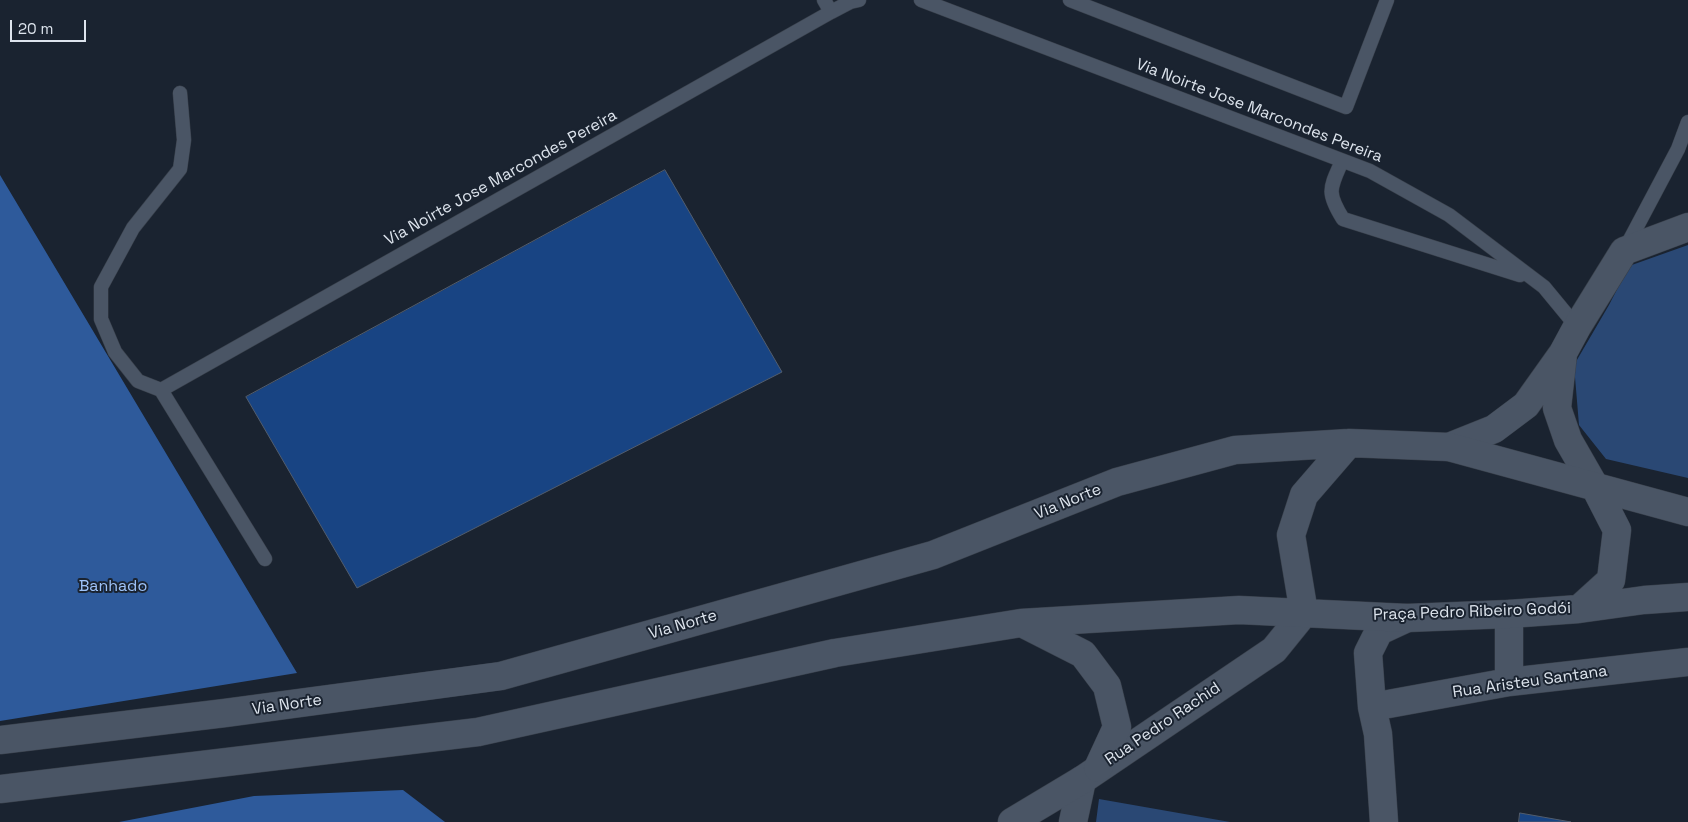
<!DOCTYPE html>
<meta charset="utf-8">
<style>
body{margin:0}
#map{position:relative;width:1688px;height:822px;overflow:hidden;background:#1a2330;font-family:"Space Grotesk",sans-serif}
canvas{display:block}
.scale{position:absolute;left:10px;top:20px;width:76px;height:22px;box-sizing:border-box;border:2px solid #dde4ed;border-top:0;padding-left:6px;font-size:15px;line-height:18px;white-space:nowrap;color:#dde4ed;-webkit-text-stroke:4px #1a2330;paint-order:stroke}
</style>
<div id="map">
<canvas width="1688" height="822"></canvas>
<div class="scale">20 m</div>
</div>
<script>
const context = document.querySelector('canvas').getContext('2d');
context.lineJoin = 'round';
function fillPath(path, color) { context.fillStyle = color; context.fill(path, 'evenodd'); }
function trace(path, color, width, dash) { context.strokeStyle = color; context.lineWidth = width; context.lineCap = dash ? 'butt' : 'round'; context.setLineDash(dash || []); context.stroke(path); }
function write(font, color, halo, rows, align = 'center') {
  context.font = font + ' "Space Grotesk",sans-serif'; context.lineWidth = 4; context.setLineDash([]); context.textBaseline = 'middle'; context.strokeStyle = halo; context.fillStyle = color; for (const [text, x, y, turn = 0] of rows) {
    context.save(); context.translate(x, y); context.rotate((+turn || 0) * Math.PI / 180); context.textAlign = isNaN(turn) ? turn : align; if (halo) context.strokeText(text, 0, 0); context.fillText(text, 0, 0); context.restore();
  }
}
fillPath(new Path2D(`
 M1688 245V478L1606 459 1579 425 1574 365 1609 305 1629 266Z
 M1099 799 1230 822H1096Z`), '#2a4874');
fillPath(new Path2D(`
 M0 175 297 673 0 721Z
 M403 790 445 822H119L254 796Z`), '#2e5a9b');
const building = new Path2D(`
 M665 170 782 372 357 588 246 397Z
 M1520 813 1571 822H1519Z`);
fillPath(building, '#184483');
trace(building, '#525d6d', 1);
const service = new Path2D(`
 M824 0 831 12
 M921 0 1370 171 1449 215 1544 287 1577 327
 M1070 0 1346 107 1387 0
 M180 93 184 140 180 169 133 228 101 287V319L115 352 138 381 161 390 265 559
 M1342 161C1330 188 1326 192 1343 219L1520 275
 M1625 249 1678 149 1688 122
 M161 390 831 12 850 2 859 0`);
const minor = new Path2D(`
 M1563 354 1557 408 1568 440 1595 487
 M1449 447 1494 429 1526 405 1563 353 1577 327 1624 251 1688 227
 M1509 682V614
 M1372 707 1509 682 1688 662
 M1073 822 1082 780
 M1384 822 1378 734 1372 707 1368 653 1379 631 1407 618`);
const tertiary = new Path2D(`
 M1012 822 1082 780 1274 650 1304 613`);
const secondary = new Path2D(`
 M1579 609 1611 580 1617 530 1595 487
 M1304 613 1291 535 1304 495 1349 443
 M1022 623 1083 654 1107 686 1117 727 1098 768
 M0 740 225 713 501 676 933 555 1117 482 1235 450 1349 443 1449 447 1688 512
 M0 789 478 732 835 653 1021 623 1239 610 1407 618 1509 614 1579 609 1644 600 1688 597`);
trace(service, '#39404b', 15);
trace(minor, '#39404b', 29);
trace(tertiary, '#39404b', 29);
trace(secondary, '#39404b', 29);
trace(service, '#4a5565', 14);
trace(minor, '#4a5565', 28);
trace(tertiary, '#4a5565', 28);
trace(secondary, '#4a5565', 28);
write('16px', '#dde4ed', '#1a2330', [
 ["Via Noirte Jose Marcondes Pereira",1259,111,21],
 ["Via Noirte Jose Marcondes Pereira",501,178,-29],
 ["Via Norte",1068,502,-22],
 ["Praça Pedro Ribeiro Godói",1472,612,-2],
 ["Via Norte",683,625,-16],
 ["Rua Aristeu Santana",1530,682,-8],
 ["Via Norte",287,705,-8],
 ["Rua Pedro Rachid",1163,724,-34]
]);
write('16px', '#9ec3f9', '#1a2330', [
 ["Banhado",113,587]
]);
</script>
